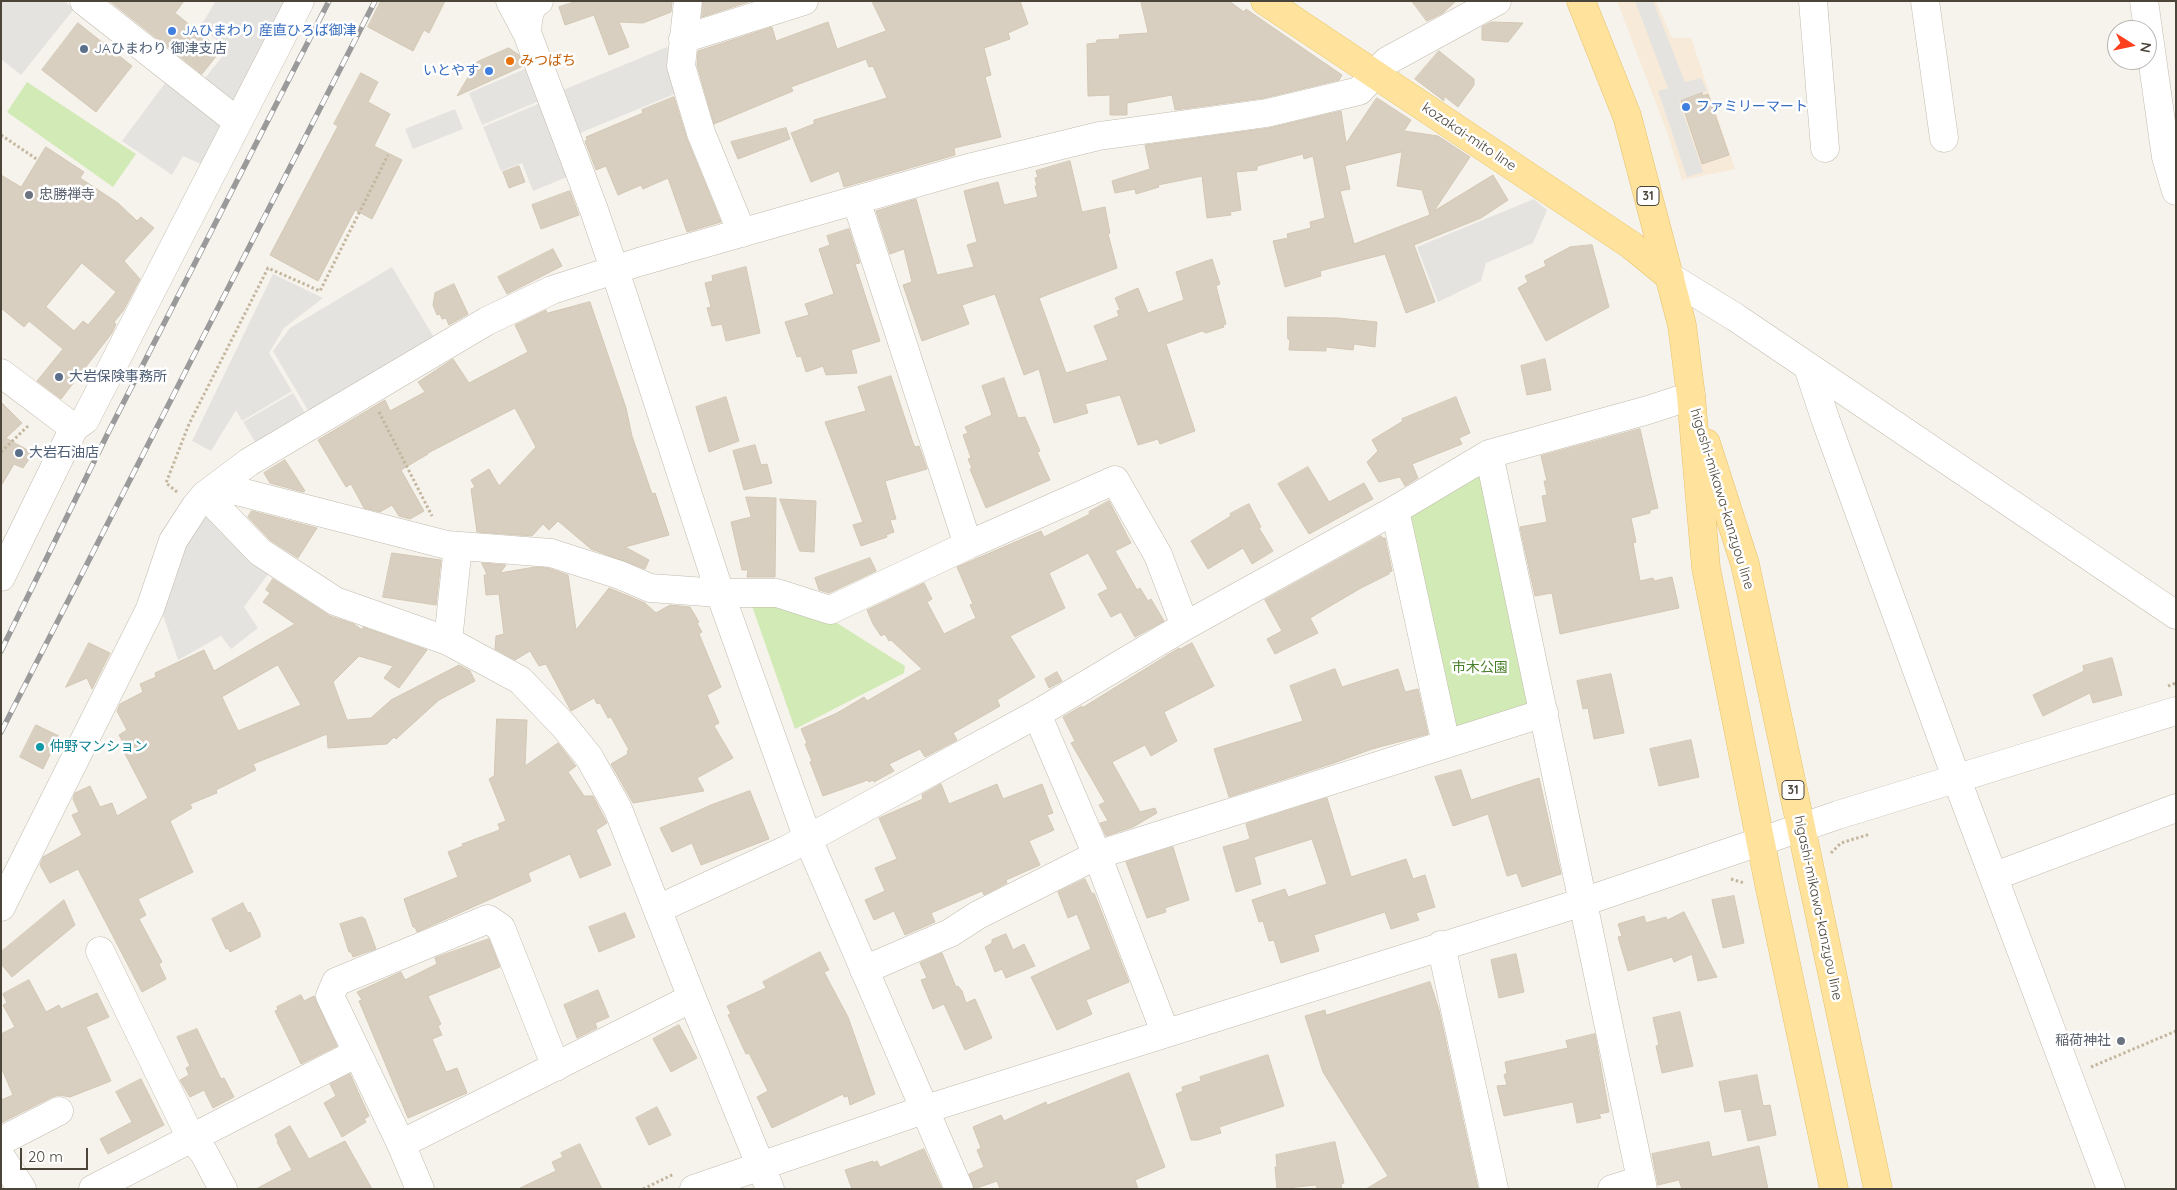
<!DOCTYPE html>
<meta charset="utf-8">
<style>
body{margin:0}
#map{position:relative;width:2177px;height:1190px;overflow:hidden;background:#f6f3ec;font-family:Quicksand,sans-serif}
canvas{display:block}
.frame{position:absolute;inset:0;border:2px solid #4b4439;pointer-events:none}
.north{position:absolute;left:2107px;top:20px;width:50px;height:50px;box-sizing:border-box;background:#fff;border:1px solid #b7b4b0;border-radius:50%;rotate:100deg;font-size:14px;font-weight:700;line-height:20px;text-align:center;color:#4b4439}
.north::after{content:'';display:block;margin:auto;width:18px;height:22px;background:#fc3f1d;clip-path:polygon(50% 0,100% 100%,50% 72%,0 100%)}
.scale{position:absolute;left:20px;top:1148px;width:68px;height:22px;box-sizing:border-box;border:2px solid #4b4439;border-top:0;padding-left:6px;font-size:15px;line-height:18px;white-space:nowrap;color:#4b4439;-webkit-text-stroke:4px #fff;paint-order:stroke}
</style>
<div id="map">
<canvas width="2177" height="1190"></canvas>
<div class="frame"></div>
<div class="north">N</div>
<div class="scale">20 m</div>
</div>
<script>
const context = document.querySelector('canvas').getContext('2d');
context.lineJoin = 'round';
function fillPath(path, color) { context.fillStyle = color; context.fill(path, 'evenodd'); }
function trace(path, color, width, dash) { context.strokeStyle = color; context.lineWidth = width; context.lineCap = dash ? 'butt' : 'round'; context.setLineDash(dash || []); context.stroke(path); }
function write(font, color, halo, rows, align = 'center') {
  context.font = font + ' Quicksand,"Noto Sans JP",sans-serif'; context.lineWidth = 5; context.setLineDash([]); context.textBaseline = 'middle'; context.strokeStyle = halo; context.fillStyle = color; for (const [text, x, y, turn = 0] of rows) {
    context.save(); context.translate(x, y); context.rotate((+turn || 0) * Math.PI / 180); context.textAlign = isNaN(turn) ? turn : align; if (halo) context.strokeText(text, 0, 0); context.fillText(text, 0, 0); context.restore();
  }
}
fillPath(new Path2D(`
 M1617 1H1656L1672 38H1691L1735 169 1682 180 1668 135Z`), '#f7ead8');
fillPath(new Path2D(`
 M27 82 136 154 113 187 7 112Z
 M1475 476 1484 479 1531 698 1522 709 1458 729 1447 722 1408 525 1413 511Z
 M756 600 821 613 905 666 904 673 795 729 752 606Z`), '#d2eab5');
fillPath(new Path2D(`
 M1 1H64L74 9 21 75 1 59Z
 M216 1H291L238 108 202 82 228 49 200 27Z
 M1635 1H1653L1685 82 1701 78 1707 91 1679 101 1703 172 1687 177 1658 91 1668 88Z
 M667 47 677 93 580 133 563 90Z
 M532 66 544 99 482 125 469 93Z
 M171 75 226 119 207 167 183 156 172 175 122 141Z
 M545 101 572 175 533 191 522 163 501 171 483 127Z
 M455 109 463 129 413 149 405 129Z
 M1534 199 1547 210 1533 243 1486 263 1481 281 1438 302 1417 247Z
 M392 267 435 339 310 414 273 351 290 328Z
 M273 274 323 298 284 328 269 353 292 391 242 421 236 410 211 451 192 441Z
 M293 393 307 416 257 445 243 422Z
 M209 512 274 566 244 607 258 628 231 649 221 636 178 660 162 612 187 545Z`), '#e5e3e0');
const building = new Path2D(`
 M110 1H184L175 13 221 50 202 74Z
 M381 1H445L429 33 424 30 413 51 368 27Z
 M578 1H672L671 12 643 23 619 22 629 47 609 55 594 15 565 25 559 7Z
 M703 1H751L702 17Z
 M872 1H1020L1028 24 1008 33 1010 39 984 48 991 75 985 77 1001 137 954 148 955 155 844 187 839 171 811 182 791 133 814 124V120L887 98 873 66 869 67 866 59 791 87 793 91 714 124 697 65 698 51 772 27 776 41 828 22 837 49 886 31Z
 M1141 1H1229L1244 12 1246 9 1342 75 1339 80 1264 98 1175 110 1172 95 1127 103V115H1110V95L1088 96 1087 44 1096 43 1097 40 1120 39 1119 35 1148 33Z
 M1412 1H1456L1443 13 1427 21Z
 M1492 22 1523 23 1508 42 1482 40V27Z
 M78 23 132 66 96 112 42 70Z
 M509 48 519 55 523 66 457 96 477 62Z
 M1439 51 1474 79V85L1458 107 1444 96V101L1415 79Z
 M361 73 378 82 368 102 390 114 374 146 402 160 372 219 355 210 318 281 270 255 338 126 334 124Z
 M1702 93 1703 96 1708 94 1729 155 1702 164 1681 101Z
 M674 97 687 139 721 222 687 232 668 178 643 189 641 185 618 195 606 166 596 170 585 141 587 140 586 137 643 113 642 110Z
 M1377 98 1411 120 1404 131 1438 136 1470 157 1434 211 1493 175 1508 200 1481 218 1414 245 1435 302 1406 313 1385 254 1320 271 1321 276 1285 287 1273 241 1288 238 1287 234 1311 228 1310 222 1325 218 1313 156 1304 159 1303 154 1257 166V170L1236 172 1241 210 1230 212 1231 215 1207 218 1202 176 1158 185 1159 187 1136 194 1135 189 1115 193 1112 181 1150 169 1145 145 1269 128 1341 111 1346 143ZM1402 152 1397 186 1422 190 1430 215 1354 244 1340 191 1350 189 1345 166Z
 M786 128 790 139 738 159 731 142Z
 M46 147 84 172 80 178 118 203 137 221 141 217 154 228 124 261 140 279 123 311 114 322 116 324 112 333 61 399 37 381 63 349 29 321 24 327 1 308V175L21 187ZM82 263 116 292 88 325 83 321 74 331 46 307Z
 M1070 161 1082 212 1105 207 1110 233 1108 234 1117 268 1039 298 1066 373 1108 360 1094 326 1119 316 1117 311 1120 310 1115 298 1138 288 1148 313 1184 300 1176 272 1212 259 1220 284 1216 286 1226 324 1223 325 1224 327 1206 333 1202 331 1166 344 1195 431 1160 444 1158 439 1138 445 1120 395 1085 404 1088 413 1054 423 1039 369 1024 375 995 294 962 305 969 324 922 341 903 285 912 282 904 249 890 254 876 211 916 199 937 275 974 267 967 245 977 242 964 191 998 182 1004 205 1038 197 1035 186H1037L1035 178 1038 177 1036 171Z
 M519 166 525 182 509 188 503 172Z
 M570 191 579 215 541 229 532 205Z
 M849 229 860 263 855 264 880 341 851 350 857 373 826 375 823 366 806 372 801 356 797 357 785 322 809 315 805 304 834 294 819 249 830 245 827 236Z
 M1592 245 1609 307 1546 341 1518 288 1528 282 1525 276 1546 266 1544 261 1570 247Z
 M553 249 562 266 507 294 498 277Z
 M746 267 760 333 726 341 722 324 712 326 707 308 711 307 705 283 713 281 712 276Z
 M454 284 468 314 449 325 446 318 442 319 440 314 437 315 433 305 435 293Z
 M590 302 626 408 632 436 652 494 655 493 669 535 625 547 649 560 645 569 591 549 558 521 549 530 543 524 532 536 477 532 471 489 475 487 471 480 489 469 499 486 536 447 515 408 428 453V454L401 470 424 511 410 519 399 516 392 505 380 512 364 508 351 484 346 487 318 440 385 400 390 411 425 392 418 382 453 359 469 383 528 352 515 325 546 310 547 313Z
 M1288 317 1338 318 1377 322 1375 347 1354 344 1353 350 1326 347V351L1289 350 1290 340 1288 339Z
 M1545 359 1551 390 1527 395 1521 366Z
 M891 376 913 443 915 447 919 446 927 469 885 481 896 519 890 520 894 532 886 535 887 537 861 546 853 525 863 522 825 422 866 411 858 387Z
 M1004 378 1018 418 1025 417 1040 451 1037 452 1050 480 986 508 970 469 972 468 968 459 971 458 963 435 968 433 965 427 992 415 982 386Z
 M726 397 739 441 709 452 696 407Z
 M1456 397 1470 433 1459 438 1462 444 1412 464 1418 478 1405 486 1400 477 1379 482 1367 462 1378 451 1372 440 1403 421 1402 419Z
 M1 402 22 423 6 438 33 453 23 468 14 464 1 486Z
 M1640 429 1658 508 1650 510V513L1631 518 1636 542 1633 543 1640 581 1653 578 1654 581 1672 577 1679 608 1560 634 1552 593 1535 596 1520 527 1547 522 1542 496 1547 495 1544 481H1547L1541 456Z
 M755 445 761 465 767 464 772 483 744 490 733 451Z
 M285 460 305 491 303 492 270 483 264 473Z
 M1308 467 1329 502 1364 483 1373 499 1309 534 1278 484Z
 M746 497 776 498 775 577H747L748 570H742L731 522 751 517Z
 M780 499 816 501 814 552 800 551Z
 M1109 501 1131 543 1115 551 1137 590 1140 588 1148 601 1151 599 1164 621 1135 637 1121 612 1111 617 1098 594 1108 589 1088 553 1049 573 1065 608 1010 636 1035 677 997 700 1000 706 953 733 957 740 925 757 920 749 889 764 894 771 874 782 873 780 869 782 868 780 823 796 810 762 812 761 805 744 807 743 801 729 837 713 864 697 867 701 922 669 891 640 889 641 885 634 881 636 873 624 867 610 924 583 932 599 927 602 944 634 976 618 970 605 973 604 957 567 1041 531 1044 537 1090 514 1089 512Z
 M1249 504 1261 527 1259 528 1273 551 1252 564 1243 548 1208 569 1191 541 1231 516 1230 514Z
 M252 511 317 528 298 558 270 540 248 517Z
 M1381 536 1382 538H1385L1392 571 1389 572V574L1361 588 1310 618 1318 633 1275 654 1267 639 1282 631 1265 600Z
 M392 553 441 560 436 605 383 597Z
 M870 558 876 571 829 593 819 590 815 578Z
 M482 563 506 565 500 573 535 567 548 568 568 575 576 630 609 588 645 603 656 613 670 605 690 607 699 622 697 623 702 632 699 634 721 687 707 695 719 723 714 726 733 758 697 778 704 791 633 803 611 764 628 754 627 751 629 750 611 717 608 718 600 703 597 704 594 698 571 711 546 664 539 666 530 651 515 660 495 649 496 636 504 634 499 594 486 595 484 575H487Z
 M273 579 330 616 354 624 362 630 363 627 427 650 399 688 384 678 393 666 359 656 333 682 347 720 371 718 391 700 459 665 470 671 475 681 439 700 396 739 394 737 387 744 328 748 327 734 253 764 256 770 216 790 217 793 190 804 192 808 170 821 193 872 138 899 146 915 139 919 162 962 159 964 166 979 142 992 78 869 50 883 40 865 43 857 82 835 72 815 79 812 73 799 75 793 90 786 100 807 112 803 117 816 148 798 122 748 125 746 119 735 127 730 117 711 120 704 143 692 140 684 156 677 155 673 204 650 214 671 295 624 263 602 270 593 266 590ZM278 665 301 705 238 731 222 697Z
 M89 643 110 653 92 689 87 678 66 687Z
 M1192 643 1214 686 1164 712 1177 741 1151 756 1145 745 1112 762 1140 812 1155 808 1157 813 1133 827 1106 836 1100 823 1108 821 1099 805 1105 802 1071 743 1075 741 1063 717 1082 706V708L1179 648 1180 649Z
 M2112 658 2122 695 2093 703 2090 693 2043 716 2033 695 2084 671 2083 666Z
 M1335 669 1342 687 1398 669 1405 692 1418 689 1428 734 1372 749 1334 763 1229 797 1214 749 1303 721 1290 686Z
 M1057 672 1062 681 1049 688 1045 679Z
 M1611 674 1624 733 1594 739 1588 708 1583 709 1577 681Z
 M497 719 527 720 525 766 558 743 575 765 576 766 568 772 584 796H593L607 823 596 830 611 865 580 878 570 854 528 873 531 881 417 932 415 927H413L404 899 458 877 448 852 463 846 462 844 497 831 500 829 498 824 506 821 489 779 494 776Z
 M36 725 59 736 43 769 20 757Z
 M1691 740 1699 777 1659 786 1650 749Z
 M1461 770 1471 800 1539 778 1561 874 1522 887 1517 873 1507 876 1488 814 1453 826 1435 777Z
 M941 784 949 804 997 784 1003 799 1042 784 1053 813 1047 815 1054 830 1029 841 1040 865 1006 880 1007 883 984 895 982 891 931 913 935 922 905 935 894 911 874 920 865 900 885 891 875 868 897 859 879 818 923 799 922 795Z
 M750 791 769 839 701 865 692 843 672 852 660 828 711 805Z
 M1327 798 1351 877 1406 859 1413 879 1425 875 1435 907 1416 913 1419 920 1391 929 1385 912 1314 935 1319 951 1281 963 1274 940 1269 941 1263 921 1259 922 1252 900 1285 889 1288 897 1327 884 1312 839 1254 857 1261 884 1236 892 1223 847 1250 839 1246 824Z
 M1173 847 1189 900 1165 908 1166 912 1147 918 1126 862Z
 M1085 879 1092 894 1094 893 1129 982 1086 1000 1092 1014 1057 1030 1031 977 1091 949 1077 914 1068 918 1058 892Z
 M1734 896 1744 943 1723 948 1712 900Z
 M64 900 75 925 12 977 1 964V952Z
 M243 903 248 913 250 912 260 933V937L230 952 228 948 226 949 212 919Z
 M1684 912 1717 977 1698 981 1692 954 1674 962 1672 957 1628 971 1618 937 1622 936 1618 924 1644 916 1646 923 1666 917 1667 920Z
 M625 913 635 937 599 952 589 927Z
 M362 917 365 919 376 949 353 957 351 952H349L340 924Z
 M1006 934 1013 950 1024 944 1035 966 1006 978 1002 969 995 972 985 947 992 943V940Z
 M489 939 500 967 428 996 441 1024 438 1026 442 1035 432 1039 446 1072 457 1068 467 1093 408 1118 359 1001 362 1000 357 992 401 972 405 980 437 964 435 958Z
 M820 952 829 970 824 972 848 1017 875 1094 850 1105 848 1096 844 1097 843 1094 772 1128 757 1097 768 1091 749 1053 746 1054 728 1015 731 1014 727 1006 766 988 763 982Z
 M942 953 956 987 958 986 962 991 966 1003 975 999 992 1038 965 1050 944 1004 933 1009 921 980 927 978 920 963Z
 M1516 954 1524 992 1499 998 1491 960Z
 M29 980 46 1012 59 1005 61 1009 97 993 109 1017 86 1027 111 1081 70 1097 59 1095 52 1097 1 1123V1100L13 1095 1 1067V1034L15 1027 3 1005 7 1003 3 994Z
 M1430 982 1439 1010 1478 1189H1366L1388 1176 1323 1072 1305 1016 1325 1010 1326 1015Z
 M598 990 609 1017 595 1023 597 1028 577 1038 564 1005Z
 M301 995 304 1001 314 996 337 1046 301 1064 275 1011 278 1010 277 1007Z
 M1680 1012 1693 1066 1662 1073 1656 1046 1659 1045 1653 1018Z
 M679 1025 697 1058 671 1072 653 1039Z
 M197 1029 221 1079 224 1078 234 1097 213 1108 204 1090 190 1097 180 1080 189 1075 186 1068 190 1066 177 1037Z
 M1595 1034 1609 1112 1599 1114 1601 1118 1577 1123 1573 1102 1504 1116 1497 1086 1507 1085 1504 1075 1507 1073 1505 1062 1568 1048 1566 1041Z
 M1268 1055 1284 1106 1219 1127 1221 1133 1198 1140H1191L1176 1094 1183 1091 1182 1087 1201 1081 1200 1077Z
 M1129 1073 1165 1167 1135 1180 1138 1189H1000L997 1181 974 1189 969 1174 984 1167 977 1150 981 1148 973 1127 1001 1115 1004 1121 1046 1102 1047 1105Z
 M350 1074 369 1116 364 1119 366 1122 342 1137 324 1103 336 1096 330 1084Z
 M1757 1075 1763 1106 1770 1105 1776 1135 1748 1141 1741 1109 1725 1112 1719 1082Z
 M141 1079 164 1125 108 1154 100 1139 132 1122 116 1092Z
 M657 1107 671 1135 649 1145 636 1118Z
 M290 1126 309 1159 345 1141 372 1189H256L292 1170 277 1142 278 1141 275 1135Z
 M1335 1142 1344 1183 1341 1184 1342 1189H1317L1316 1185 1277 1189 1275 1167H1277L1276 1155Z
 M1709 1142 1712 1157 1759 1146 1768 1189H1682L1679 1180 1658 1185 1652 1154Z
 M580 1144 602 1189H518L556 1171 552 1162 563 1157 561 1153Z
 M924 1149 942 1189H852L845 1170 873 1161V1163L877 1161 880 1167Z`);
fillPath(building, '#d8cfc1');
trace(building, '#d3c7b4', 1);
const minor = new Path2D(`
 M84 1 238 122
 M510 1 527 33 594 210 623 295 720 593 808 839 959 1189
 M688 1 681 66 701 133 742 233
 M1813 1 1825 148
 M1925 1 1944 138
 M2144 1 2166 157 2176 191
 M527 33C528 22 527 7 539 1
 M683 39 804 1
 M856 200 968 545
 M1670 277 1735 317 2176 615
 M1808 367 1826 421 1957 780 2111 1189
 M1 373 74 428
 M1489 454 1643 1189
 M217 486 447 545 551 553 620 575 650 588 720 593H777L830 610 968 545 1115 480 1158 555 1185 626
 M205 495 260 552 335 601 448 641 520 680 564 726 589 757 618 809 692 998 770 1189
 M1395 510 1446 744
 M1 577 74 428 85 420 300 1
 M448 641 458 546
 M1037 714 1097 855 1165 1032
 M1995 876 2176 808
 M1 907 150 609 173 541 195 507 205 495 249 462 487 321 552 290 639 262 972 167 1099 136 1267 113 1359 91 1387 61 1497 1
 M658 909 786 850 824 830 1037 714 1185 626 1395 510 1489 454 1648 410 1691 396
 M1441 945 1494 1189
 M100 951 191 1138 204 1153 223 1189
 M864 970 950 933 978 915 1097 855 1544 713
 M1 1141 59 1111
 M401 1144 692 998
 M1 1157 22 1189
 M93 1189 357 1053
 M420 1189 401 1144 330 996 336 982 488 919 501 928 556 1067
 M694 1189 926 1109 1583 902 1838 815 2176 711
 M1612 1189 1641 1180`);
const major = new Path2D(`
 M1265 1 1631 245 1670 277
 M1581 1 1627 116 1682 325 1691 396 1706 568 1769 884 1834 1189
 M1706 443 1745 564 1878 1189`);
trace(minor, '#c2bbae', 29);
trace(major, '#e6c16a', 29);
trace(new Path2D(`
 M1 135 38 160
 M379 412 432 516
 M1 452 29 425
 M177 492 166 483 189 424 268 268 320 291 388 155
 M2168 686 2176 683
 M1831 853 1841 843 1870 834
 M1731 879 1744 883
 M2091 1067 2176 1031
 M643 1189 674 1174`), '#c4b79f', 3, [2.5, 2.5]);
trace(minor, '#fff', 28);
trace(major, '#ffe39c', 28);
const rail = new Path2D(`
 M1 651 109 431 329 1
 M1 732 375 1`);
trace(rail, '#9a9a9a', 5.5);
trace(rail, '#fff', 4, [11]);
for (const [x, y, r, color] of [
 [172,31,5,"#3f7fe0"],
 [84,49,5,"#5c6f8a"],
 [510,61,5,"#e8710a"],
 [489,71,5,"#3f7fe0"],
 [1686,107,5,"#3f7fe0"],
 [29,195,5,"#6b7280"],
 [59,377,5,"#5c6f8a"],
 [19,453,5,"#5c6f8a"],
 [40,747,5,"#0f9aa8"],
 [2121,1041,5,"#6b7280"]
]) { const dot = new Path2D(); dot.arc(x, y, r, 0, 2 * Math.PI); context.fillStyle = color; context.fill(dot); trace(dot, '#fff', 2); }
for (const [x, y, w] of [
 [1648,196,22],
 [1793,790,22]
]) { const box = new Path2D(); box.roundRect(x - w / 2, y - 9.5, w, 19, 4); context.fillStyle = '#fff'; context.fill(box); trace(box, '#4b4439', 1); }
write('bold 12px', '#4b4439', null, [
 ["31",1648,196],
 ["31",1793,790]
]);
write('14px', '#366cbe', '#fff', [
 ["JAひまわり 産直ひろば御津",182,31],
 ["いとやす",479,71,"right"],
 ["ファミリーマート",1696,107]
], 'left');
write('14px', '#4e5e75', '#fff', [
 ["JAひまわり 御津支店",94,49],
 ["大岩保険事務所",69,377],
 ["大岩石油店",29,453]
], 'left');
write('14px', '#c56008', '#fff', [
 ["みつばち",520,61]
], 'left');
write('14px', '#4b4439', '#fff', [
 ["kozakai-mito line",1469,137,34],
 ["higashi-mikawa-kanzyou line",1722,499,73],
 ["higashi-mikawa-kanzyou line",1818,908,78]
]);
write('14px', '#5b616d', '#fff', [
 ["忠勝禅寺",39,195],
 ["稲荷神社",2111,1041,"right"]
], 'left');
write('14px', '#4a7f2a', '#fff', [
 ["市木公園",1480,668]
]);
write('14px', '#0d838f', '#fff', [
 ["仲野マンション",50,747]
], 'left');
</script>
